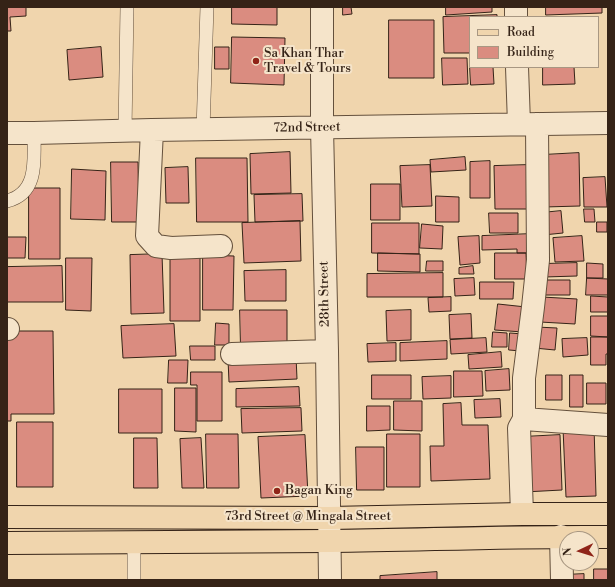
<!DOCTYPE html>
<style>
body{margin:0}
#map{position:relative;width:615px;height:587px;overflow:hidden;background:#f0d5ad;font-family:"Libre Bodoni",serif}
canvas{display:block}
.frame{position:absolute;inset:0;border:8px solid #352317;pointer-events:none}
.legend{position:absolute;left:469px;top:16px;width:130px;height:52px;box-sizing:border-box;background:#f5e4ca;border:1px solid #a89782;margin:0;padding:5px 7px;list-style:none;font-size:12px;color:#352317}
.legend li{display:flex;align-items:center;gap:8px;height:20px}
.legend b{width:20px;border:1px solid #a89782}
.north{position:absolute;left:559px;top:531px;width:40px;height:40px;box-sizing:border-box;background:#f5e4ca;border:1px solid #a89782;border-radius:50%;rotate:266deg;font-size:11px;font-weight:700;line-height:16px;text-align:center;color:#352317}
.north::after{content:'';display:block;margin:auto;width:14px;height:18px;background:#8f2418;clip-path:polygon(50% 0,100% 100%,50% 72%,0 100%)}
</style>
<div id="map">
<canvas width="615" height="587"></canvas>
<div class="frame"></div>
<ul class="legend">
<li><b style="height:5px;background:#f0d5ad"></b>Road</li>
<li><b style="height:11px;background:#da8c80"></b>Building</li>
</ul>
<div class="north">N</div>
</div>
<script>
const context = document.querySelector('canvas').getContext('2d');
context.lineJoin = 'round';
function fillPath(path, color) { context.fillStyle = color; context.fill(path, 'evenodd'); }
function trace(path, color, width, dash) { context.strokeStyle = color; context.lineWidth = width; context.lineCap = dash ? 'butt' : 'round'; context.setLineDash(dash || []); context.stroke(path); }
function write(font, color, halo, rows, align = 'center') {
  context.font = font + ' "Libre Bodoni",serif'; context.lineWidth = 4; context.setLineDash([]); context.textBaseline = 'middle'; context.strokeStyle = halo; context.fillStyle = color; for (const [text, x, y, turn = 0] of rows) {
    context.save(); context.translate(x, y); context.rotate((+turn || 0) * Math.PI / 180); context.textAlign = isNaN(turn) ? turn : align; if (halo) context.strokeText(text, 0, 0); context.fillText(text, 0, 0); context.restore();
  }
}
const building = new Path2D(`
 M7 7H26V16L10 17 11 31H7Z
 M232 7H277V25L232 24Z
 M343 7H351L352 14 343 15Z
 M446 7H492V12L446 15Z
 M546 7H602V13L546 15Z
 M497 15V17H470V53H444L443 17Z
 M389 20H434V78H389Z
 M232 37 285 38 284 85 231 83Z
 M101 47 103 77 69 80 67 50Z
 M215 47H229V69H215Z
 M442 58H467L468 84 443 85Z
 M470 67H493L494 84 471 85Z
 M543 67H574L575 84 543 85Z
 M290 152 291 193 251 194 250 154Z
 M579 153 580 206 544 207 542 155Z
 M465 157 466 170 431 172 430 160Z
 M196 158H247L248 222H197Z
 M490 161V198H470V162Z
 M111 162H138L139 222H112Z
 M430 165 432 206 402 207 400 166Z
 M528 165 530 209H495L494 166Z
 M188 167 189 203H166L165 168Z
 M72 169 106 171 105 220 71 219Z
 M605 177 607 207H584L583 178Z
 M371 184H400V220H371Z
 M29 188H60V259H29Z
 M302 194 303 221 255 222 254 195Z
 M436 196 459 197V222H436Z
 M584 209H594L595 222H585Z
 M561 211 563 233 543 235 541 213Z
 M489 213H518V233H490Z
 M300 221 301 261 244 263 242 223Z
 M597 222H607V232H597Z
 M372 223H419V254L372 253Z
 M422 224 443 226 442 249 420 248Z
 M531 234V253H517V249L482 250V236Z
 M479 236 480 263 460 265 458 237Z
 M582 236 584 261 555 262 553 238Z
 M7 237H26L25 258H7Z
 M378 253 420 254V272L378 271Z
 M495 253H526L527 279H495Z
 M162 254 164 313 131 314 130 255Z
 M203 255 234 256 233 310H203Z
 M200 256V321H170V257Z
 M66 258H92L91 311 66 310Z
 M427 261H443V271H426Z
 M577 263V276L544 277 543 264Z
 M587 263 603 264V278H587Z
 M62 266 63 302H7V267Z
 M473 266 474 274H459V268Z
 M286 270V301H245L244 271Z
 M443 273V297H367V274Z
 M474 278 475 295 455 296 454 279Z
 M587 278 608 279V295H586Z
 M543 280H570V295H543Z
 M480 282H514L513 299H480Z
 M591 296 608 297V312H591Z
 M451 297V311L429 312 428 298Z
 M542 297 577 299 575 324 540 322Z
 M498 304 526 307 523 332 495 330Z
 M240 310H287V349H241Z
 M411 310V340L387 341 386 311Z
 M471 314 472 338 450 339 449 315Z
 M591 316H608V337L591 336Z
 M216 323 229 324V345H215Z
 M174 324 176 356 123 358 121 326Z
 M536 327 557 328 555 350 534 348Z
 M7 331H53L54 414H11V421H7Z
 M493 332 507 333V347H492Z
 M510 333 523 334 521 351 509 350Z
 M591 337H608V354H606V365H591Z
 M486 338 487 352 451 354 450 340Z
 M587 338 588 355 563 357 562 339Z
 M447 341V359L400 361V343Z
 M396 343V361L368 362 367 344Z
 M190 346H215V360H191Z
 M501 352 502 367 469 369 468 355Z
 M296 356 297 379 229 382 228 359Z
 M169 360H188L187 383H168Z
 M509 369 510 390 486 391 485 371Z
 M454 371H482L483 396 454 397Z
 M191 372H222V421H197V385H191Z
 M372 375H411V399H372Z
 M546 375H562V400H546Z
 M570 375H583V407H570Z
 M451 376V398L423 399 422 377Z
 M587 383H606V404H587Z
 M299 387 300 406 236 407V389Z
 M175 388H196V432L175 431Z
 M119 389H162V433H119Z
 M500 399 501 417 475 418 474 400Z
 M394 401H422V431L394 430Z
 M461 403 462 425H488L490 479 431 481 430 446H444L443 404Z
 M367 406H390V430L367 431Z
 M301 408 302 431 242 433 241 409Z
 M17 422H53V487H17Z
 M594 426 596 496 566 497 563 428Z
 M206 434H238L239 488H207Z
 M387 434H420V487H387Z
 M305 435 308 496 261 498 258 437Z
 M560 435 562 490 524 492 522 437Z
 M134 438H157L158 488H134Z
 M201 438 204 488H182L180 439Z
 M356 447H384V490H357Z
 M594 569H608V580H594Z
 M437 572V580H380V576Z
 M584 574V580H565L564 575Z`);
fillPath(building, '#da8c80');
trace(building, '#352317', 1);
const lane = new Path2D(`
 M203 130 207 7
 M125 131 127 7
 M7 201C39 193 34 159 34 133
 M134 580V541`);
const street = new Path2D(`
 M322 7V127L327 351 330 580
 M516 7V17
 M517 67 519 124
 M152 130 147 236 156 246 171 248 221 246
 M7 133H34L152 130 608 123
 M7 329H8
 M232 354 327 351
 M524 419 608 425
 M522 514 519 428 524 419V378L533 307 538 260 537 124
 M561 536 562 580`);
const primary = new Path2D(`
 M7 517 330 518 522 514H608
 M7 543C115 542 222 542 330 541 423 540 515 536 608 537`);
trace(lane, '#64503c', 14);
trace(street, '#64503c', 24);
trace(primary, '#352317', 24);
trace(lane, '#f5e4ca', 13);
trace(street, '#f5e4ca', 22);
trace(primary, '#f0d5ad', 22);
for (const [x, y, r, color] of [
 [256,61,4,"#8f2418"],
 [277,491,4,"#8f2418"]
]) { const dot = new Path2D(); dot.arc(x, y, r, 0, 2 * Math.PI); context.fillStyle = color; context.fill(dot); trace(dot, '#f5e4ca', 1.5); }
write('13px', '#352317', '#f5e4ca', [
 ["Sa Khan Thar",264,54],
 ["Travel & Tours",264,69],
 ["Bagan King",285,491]
], 'left');
write('13px', '#352317', '#f5e4ca', [
 ["72nd Street",307,128,-1],
 ["28th Street",325,294,-91],
 ["73rd Street @ Mingala Street",308,517]
]);
</script>
